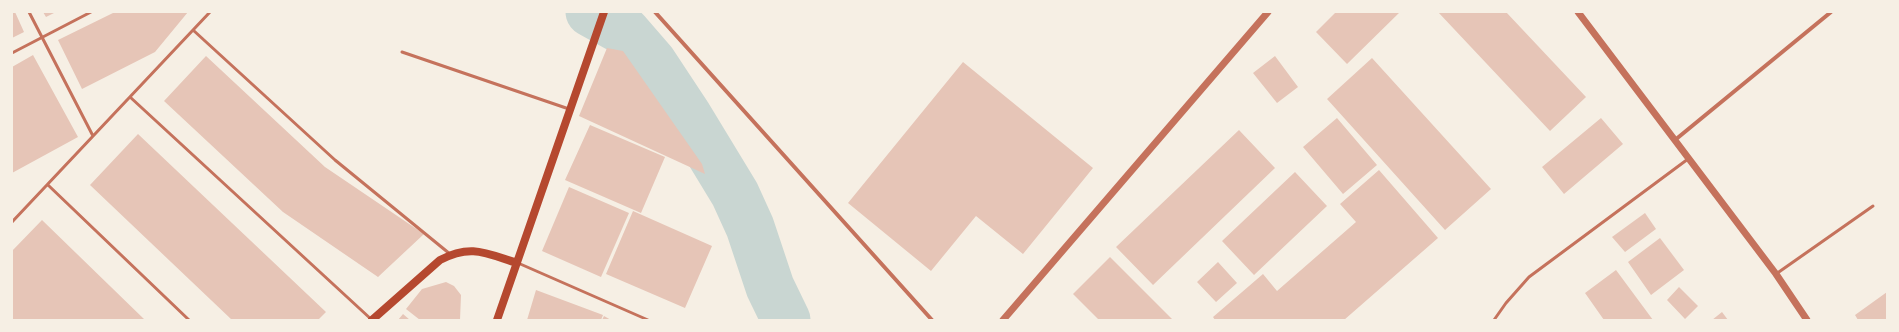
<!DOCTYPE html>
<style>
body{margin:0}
#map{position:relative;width:1899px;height:332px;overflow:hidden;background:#f6efe4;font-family:"Roboto Condensed",sans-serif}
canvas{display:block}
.frame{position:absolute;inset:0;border:13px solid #f6efe4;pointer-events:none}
</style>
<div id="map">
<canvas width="1899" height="332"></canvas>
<div class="frame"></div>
</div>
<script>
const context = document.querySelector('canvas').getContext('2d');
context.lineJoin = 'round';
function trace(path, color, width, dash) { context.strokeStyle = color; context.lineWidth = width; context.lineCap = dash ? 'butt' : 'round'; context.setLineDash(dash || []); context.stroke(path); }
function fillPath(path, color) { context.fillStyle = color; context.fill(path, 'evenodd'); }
trace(new Path2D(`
 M590 12 626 32 652 62 687 115 735 194 750 227 770 287 786 320`), '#c9d6d2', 49);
fillPath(new Path2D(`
 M12 12H15L24 32 12 38Z
 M43 12H56L46 17Z
 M115 12H188L155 52 82 89 58 40Z
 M1336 12H1400L1347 64 1316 32Z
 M1438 12H1506L1586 97 1550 131Z
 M607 48 623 51 702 164 705 174 579 116Z
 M33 55 78 137 12 173V67Z
 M206 56 325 167 424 234 378 277 283 212 164 101Z
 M1275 56 1298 87 1277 103 1253 73Z
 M1372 58 1491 189 1445 230 1327 99Z
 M963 62 1093 168 1023 254 976 216 931 271 848 203Z
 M1337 118 1377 165 1343 194 1303 147Z
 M1601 118 1623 144 1564 194 1542 167Z
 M590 125 665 157 641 213 565 180Z
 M1239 130 1275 168 1153 285 1116 247Z
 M138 134 326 312 318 320H232L90 185Z
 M1379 170 1438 238 1344 320H1215L1213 317 1263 274 1277 291 1356 222 1340 204Z
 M1295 172 1327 206 1254 275 1222 241Z
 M569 187 629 213 601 277 542 251Z
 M633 211 712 246 685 308 606 274Z
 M1645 213 1656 229 1625 252 1612 237Z
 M42 220 145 320H12V251Z
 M1660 238 1684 270 1651 295 1628 262Z
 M1110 257 1173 320H1099L1073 294Z
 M1218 262 1237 283 1216 302 1197 282Z
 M1616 270 1653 320H1604L1585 293Z
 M446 282 454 286 461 295 460 320H420L406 309 422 289Z
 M1679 287 1698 306 1685 319 1667 300Z
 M536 290 603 315 601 320H527Z
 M1887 292V320H1858L1855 315Z
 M1722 312 1728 320H1712Z
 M403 314 410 320H398Z
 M604 316 611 320H602Z`), '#e6c5b7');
trace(new Path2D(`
 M29 12 93 136
 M193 30 335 160 450 254
 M402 52 569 109
 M12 53 91 12
 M130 97 372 320
 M48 185 189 320
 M12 222 210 12
 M518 263 648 320
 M1776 274 1873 206
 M1494 320 1506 303 1529 277 1688 159`), '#c5725c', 3);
trace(new Path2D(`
 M655 12 932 320
 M1675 140 1831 12`), '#c5725c', 4);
trace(new Path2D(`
 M1578 12 1776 274 1807 320
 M1003 320 1268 12`), '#c5725c', 7);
trace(new Path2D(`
 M372 320 440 260C471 244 485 253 517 263
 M497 320 604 12`), '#b5482f', 8);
</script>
